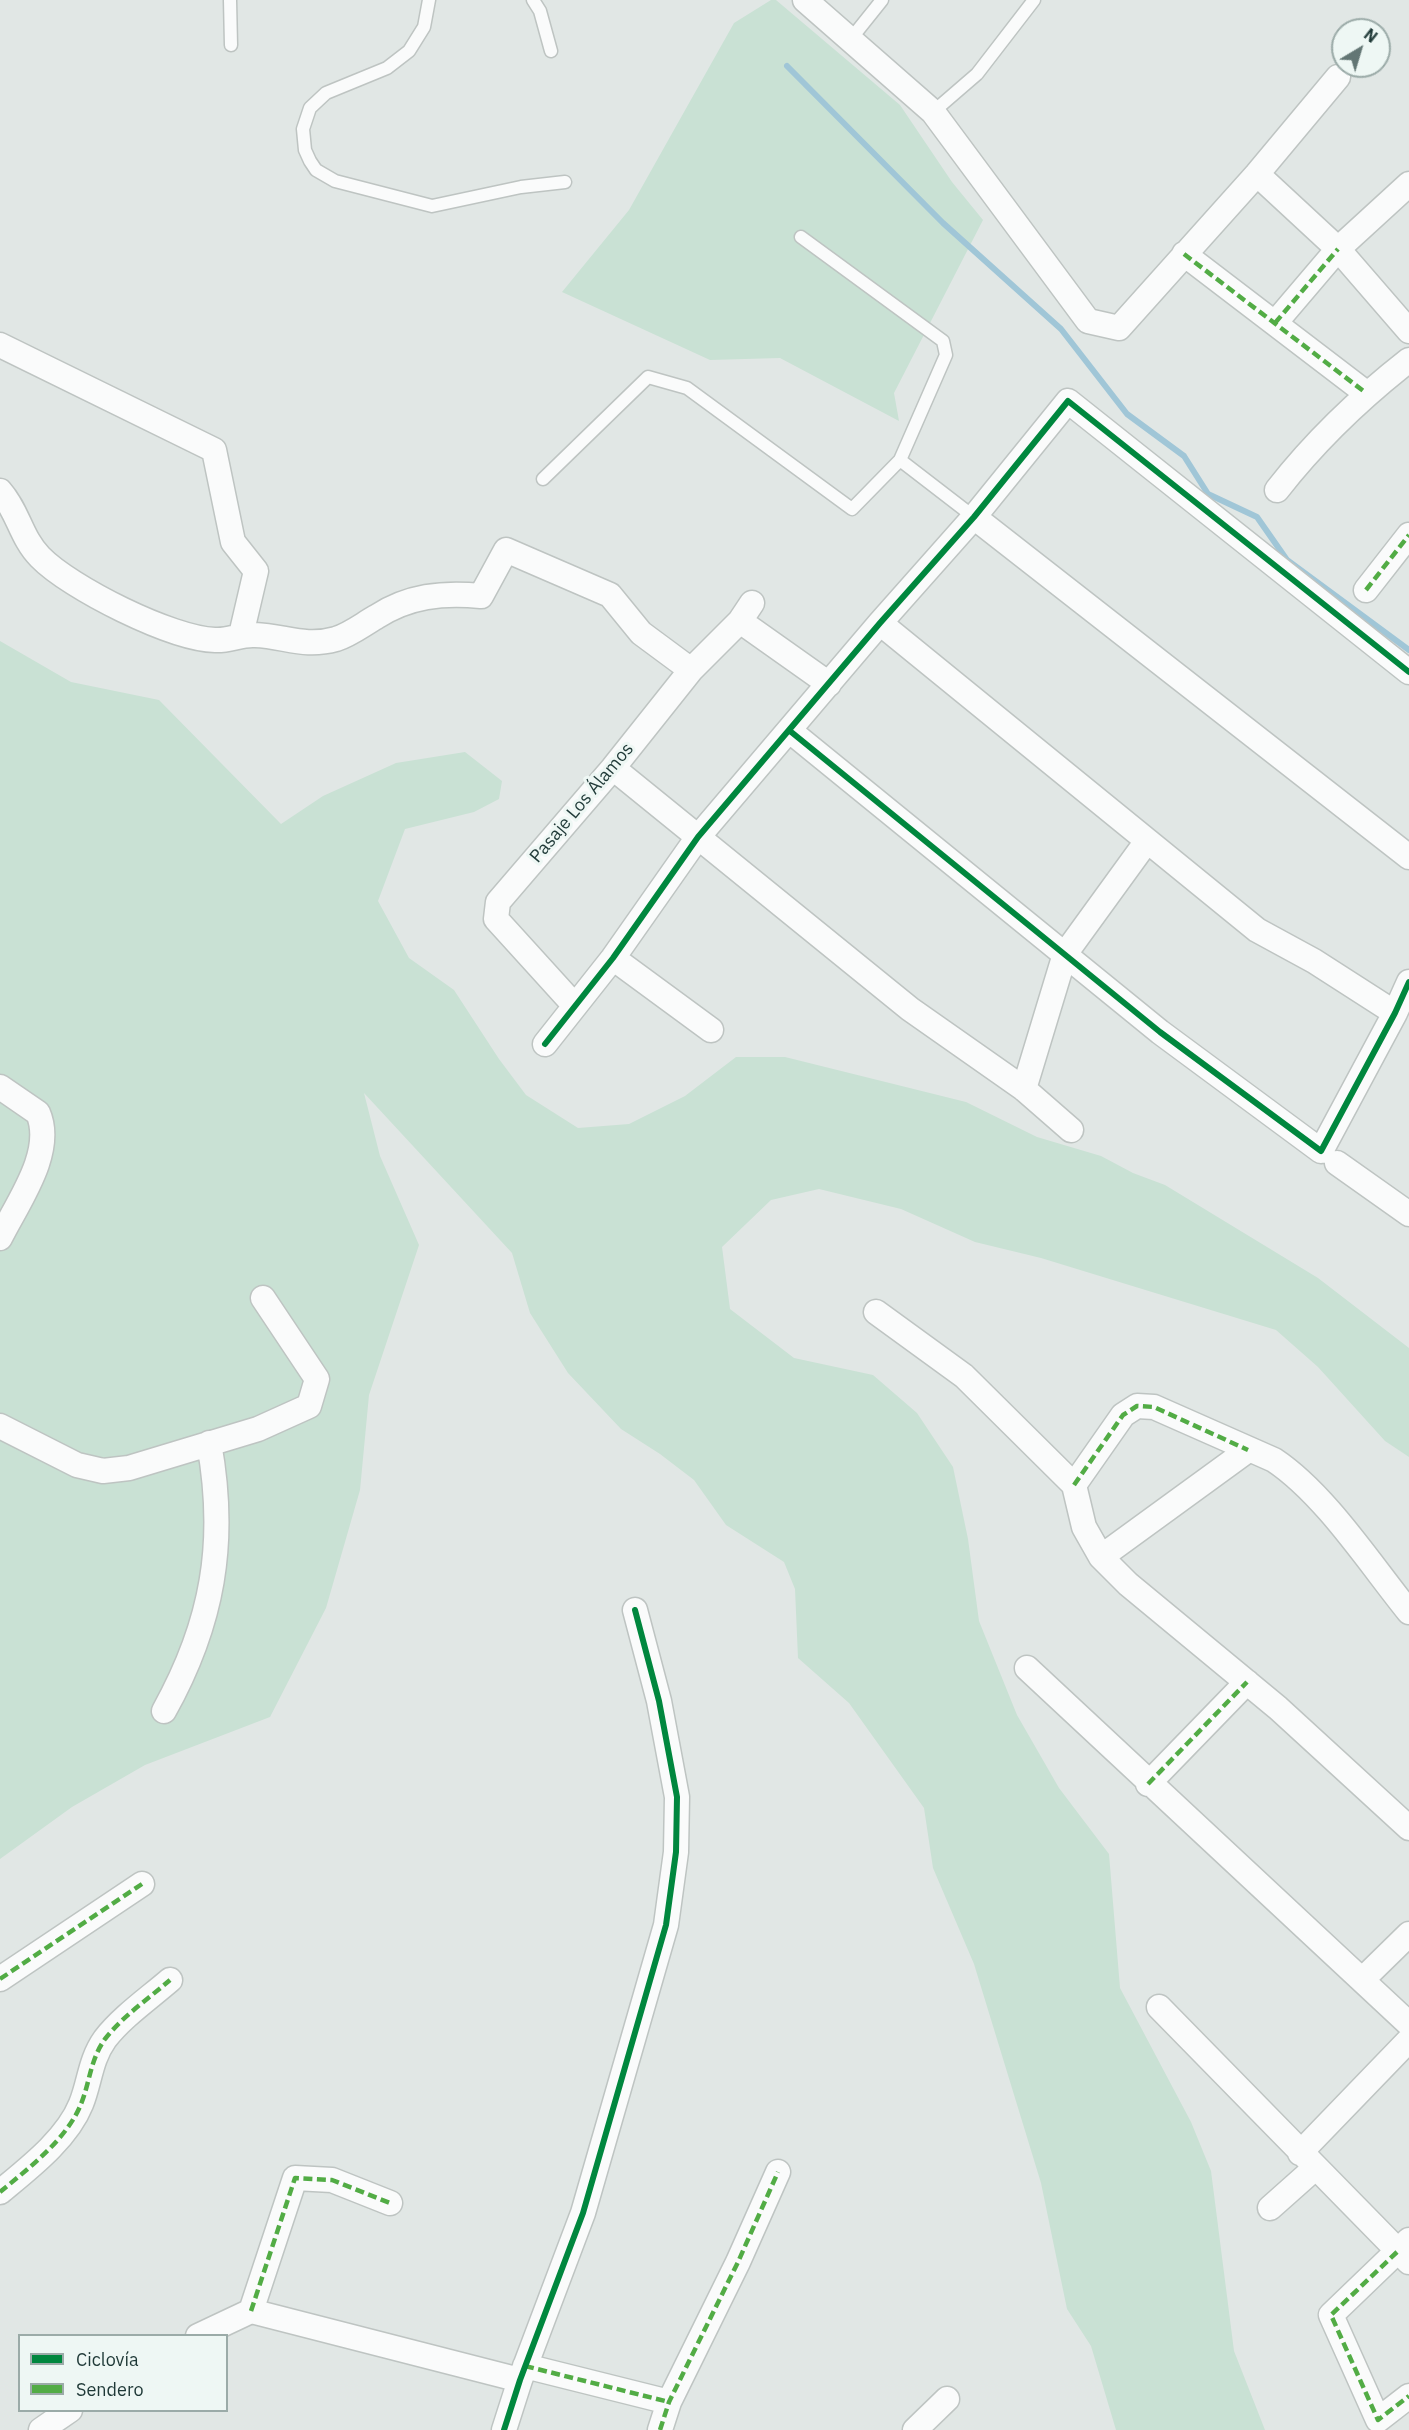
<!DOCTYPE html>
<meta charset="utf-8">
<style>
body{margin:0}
#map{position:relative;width:1409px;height:2430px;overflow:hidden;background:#e1e7e5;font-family:"IBM Plex Sans",sans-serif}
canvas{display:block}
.legend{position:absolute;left:18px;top:2334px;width:210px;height:78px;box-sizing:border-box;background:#eef7f4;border:2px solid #9baba8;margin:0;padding:8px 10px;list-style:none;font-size:18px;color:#1f3937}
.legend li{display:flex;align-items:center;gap:12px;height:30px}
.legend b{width:30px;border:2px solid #9baba8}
.north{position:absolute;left:1331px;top:18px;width:60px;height:60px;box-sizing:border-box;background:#eef7f4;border:2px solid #9baba8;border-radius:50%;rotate:38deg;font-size:16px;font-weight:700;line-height:24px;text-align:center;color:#1f3937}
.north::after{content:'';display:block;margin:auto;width:21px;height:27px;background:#637674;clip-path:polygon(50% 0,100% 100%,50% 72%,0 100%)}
</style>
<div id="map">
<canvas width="1409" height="2430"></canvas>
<ul class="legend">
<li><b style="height:8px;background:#00873e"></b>Ciclovía</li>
<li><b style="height:8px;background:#52ac45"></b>Sendero</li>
</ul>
<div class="north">N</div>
</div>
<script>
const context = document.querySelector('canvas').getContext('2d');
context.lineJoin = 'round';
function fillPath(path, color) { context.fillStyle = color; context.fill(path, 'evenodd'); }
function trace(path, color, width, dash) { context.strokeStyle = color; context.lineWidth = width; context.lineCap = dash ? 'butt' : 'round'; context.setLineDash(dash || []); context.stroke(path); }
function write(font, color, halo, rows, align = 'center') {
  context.font = font + ' "IBM Plex Sans",sans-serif'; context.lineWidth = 6; context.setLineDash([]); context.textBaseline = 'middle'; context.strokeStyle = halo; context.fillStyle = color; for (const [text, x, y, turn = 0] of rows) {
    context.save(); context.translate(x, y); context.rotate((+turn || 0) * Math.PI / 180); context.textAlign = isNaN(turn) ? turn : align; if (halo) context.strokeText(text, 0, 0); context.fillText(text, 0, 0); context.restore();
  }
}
fillPath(new Path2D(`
 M771 0H776L900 105 952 182 983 220 894 393 899 421 780 358 710 360 562 292 629 210 734 23Z
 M0 641 71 682 159 700 281 824 323 796 396 763 465 752 502 781 499 799 474 812 405 829 378 901 409 958 454 990 499 1059 526 1095 578 1128 629 1124 685 1096 736 1057H785L966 1102 1037 1137 1101 1156 1133 1173 1165 1185 1318 1278 1409 1348V1457L1385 1441 1318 1367 1276 1330 1041 1258 975 1242 901 1209 819 1189 771 1200 722 1247 730 1309 794 1358 873 1375 917 1413 953 1467 968 1539 979 1621 1017 1715 1059 1788 1109 1854 1120 1988 1191 2122 1211 2171 1234 2351 1265 2430H1116L1091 2346 1067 2309 1041 2183 974 1964 933 1868 924 1808 849 1703 798 1658 795 1589 784 1562 726 1525 694 1480 660 1454 621 1429 568 1373 530 1313 512 1253 364 1093 380 1156 419 1245 369 1395 360 1490 326 1608 270 1717 145 1765 72 1807 0 1859Z`), '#c9e1d4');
trace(new Path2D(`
 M787 66 943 223 1061 329 1127 414 1184 456 1208 494 1257 517 1287 560 1409 650`), '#a0c6d7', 6);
const service = new Path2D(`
 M230 0 231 45
 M429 0 424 27 409 51 387 68 326 93 310 108 303 129 305 150 310 161 316 170 335 181 432 206 521 187 565 182
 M533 0 540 11 551 51
 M850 40 882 0
 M933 112 977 74 1034 0
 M801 237 943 341 946 355 900 460
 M543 479 648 377 687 388 852 509 900 460 974 517`);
const minor = new Path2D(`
 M805 0 933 112 1088 321 1119 328 1257 174 1338 77
 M1257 174 1338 249 1409 331
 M1184 254 1366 393
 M1275 323 1338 249 1409 184
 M0 345 214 450 233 542 256 571 241 635
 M1277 490C1316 440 1359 399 1409 360
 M0 491C18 511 21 538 40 557 70 588 172 639 215 640 229 641 241 634 255 635 285 636 304 648 336 639 351 634 362 625 376 617 408 596 443 592 481 596L506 550 610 595 641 633 691 670
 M974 517 1409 857
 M1366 590 1409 535
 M740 621 829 684
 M880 623 1257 930 1314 961 1395 1013
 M790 731 1160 1032 1321 1151 1395 1013 1409 982
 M613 768 910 1009 1024 1089 1071 1130
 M613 958 711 1030
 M575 1006 496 919 498 902 613 768 691 670 740 621 752 603
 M545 1044 613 958 698 837 880 623 974 517 1068 401 1409 672
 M0 1087 38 1113C55 1152 18 1202 0 1238
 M1024 1089 1065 954 1147 841
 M1337 1163 1409 1214
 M876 1312 964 1376 1074 1485 1084 1527 1101 1557 1128 1584 1278 1708 1409 1828
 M0 1426 77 1465 103 1471 129 1468 258 1429 309 1406 317 1379 263 1298
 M1074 1485 1123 1415 1137 1406 1154 1407 1274 1460C1325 1494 1370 1564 1409 1612
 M1101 1557 1248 1450
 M1027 1668 1409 2024
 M164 1711C213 1623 227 1542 209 1443
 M1148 1784 1247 1682
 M0 1979 142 1884
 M1362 1980 1409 1934
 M1159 2007 1409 2262
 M1300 2153 1409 2040
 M0 2192C29 2168 67 2139 81 2104 90 2082 90 2060 105 2039 122 2017 148 1999 170 1980
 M1270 2208 1315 2168
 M1409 2240 1331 2315 1378 2420 1409 2396
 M251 2311 295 2178 332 2180 390 2203
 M198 2336 251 2311 520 2380
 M525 2366 669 2402
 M41 2430 70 2410
 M504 2430 520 2380 583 2213 666 1925 676 1852 677 1797 659 1701 635 1610
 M660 2430 669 2402 738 2262 778 2172
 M915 2430 947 2399`);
trace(service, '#bec4c2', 15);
trace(minor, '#bec4c2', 27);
trace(service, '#fafbfb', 12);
trace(minor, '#fafbfb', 24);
trace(new Path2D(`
 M1184 254 1366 393
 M1275 323 1338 249
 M1366 590 1409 535
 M1074 1485 1123 1415 1137 1406 1154 1407 1248 1450
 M1148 1784 1247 1682
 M0 1979 142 1884
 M0 2192C29 2168 67 2139 81 2104 90 2082 90 2060 105 2039 122 2017 148 1999 170 1980
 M1397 2252 1331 2315 1378 2420 1409 2396
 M251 2311 295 2178 332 2180 390 2203
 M525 2366 669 2402
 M660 2430 669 2402 738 2262 778 2172`), '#52ac45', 4.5, [9, 4.5]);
trace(new Path2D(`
 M790 731 1160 1032 1321 1151 1395 1013 1409 982
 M545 1044 613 958 698 837 880 623 974 517 1068 401 1409 672
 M504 2430 520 2380 583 2213 666 1925 676 1852 677 1797 659 1701 635 1610`), '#00873e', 6);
write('18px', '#1f3937', '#eef7f4', [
 ["Pasaje Los Álamos",582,803,-50]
]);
</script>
